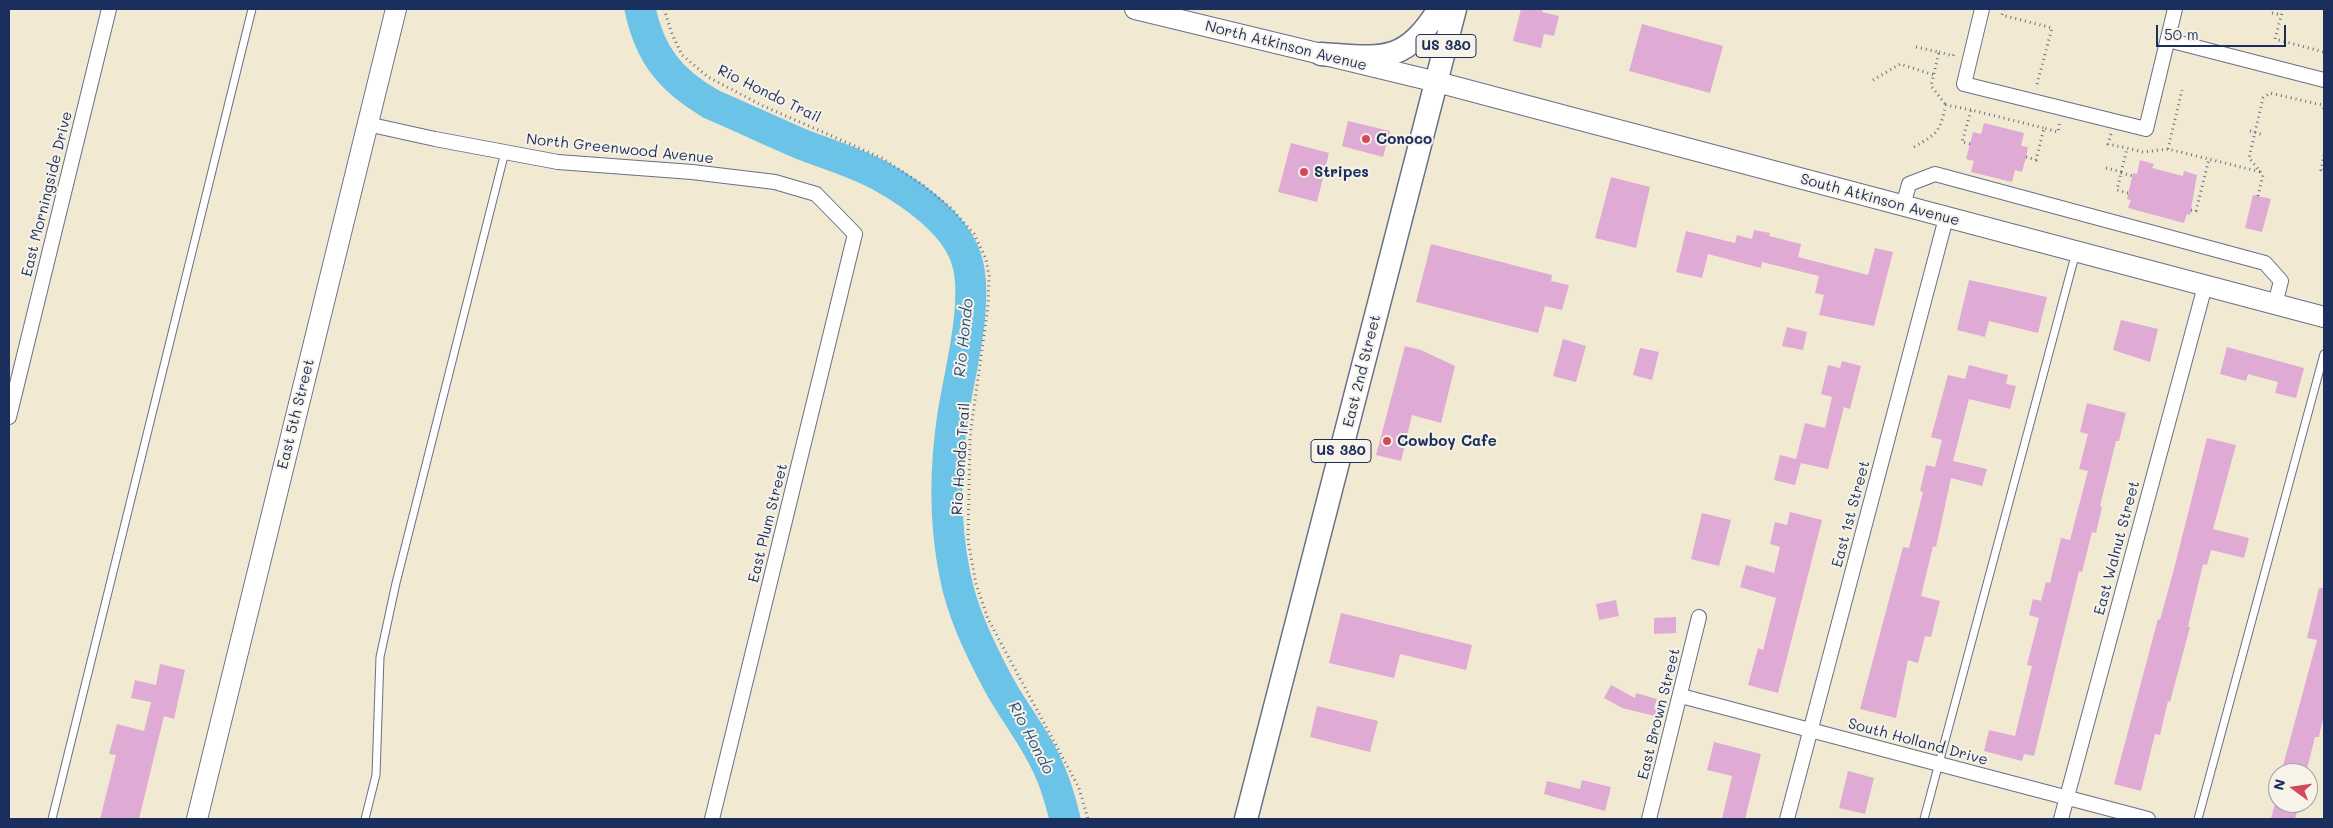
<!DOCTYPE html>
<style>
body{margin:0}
#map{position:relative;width:2333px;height:828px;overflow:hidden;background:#f2e9d2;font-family:Mali,sans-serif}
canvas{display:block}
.frame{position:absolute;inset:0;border:10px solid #1b2f5e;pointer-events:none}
.north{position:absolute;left:2268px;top:763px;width:50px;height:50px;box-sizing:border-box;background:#f7f3e8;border:1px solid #9fa5b1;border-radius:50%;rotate:284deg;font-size:14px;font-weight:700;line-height:20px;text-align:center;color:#1b2f5e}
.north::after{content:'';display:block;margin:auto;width:18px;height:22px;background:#d1495b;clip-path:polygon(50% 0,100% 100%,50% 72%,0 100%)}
.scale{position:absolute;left:2156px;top:25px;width:130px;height:22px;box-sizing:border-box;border:2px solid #1b2f5e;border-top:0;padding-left:6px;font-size:15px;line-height:18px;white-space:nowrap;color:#1b2f5e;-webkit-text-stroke:4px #f7f3e8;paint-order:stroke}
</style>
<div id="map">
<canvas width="2333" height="828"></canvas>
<div class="frame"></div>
<div class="north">N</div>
<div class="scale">50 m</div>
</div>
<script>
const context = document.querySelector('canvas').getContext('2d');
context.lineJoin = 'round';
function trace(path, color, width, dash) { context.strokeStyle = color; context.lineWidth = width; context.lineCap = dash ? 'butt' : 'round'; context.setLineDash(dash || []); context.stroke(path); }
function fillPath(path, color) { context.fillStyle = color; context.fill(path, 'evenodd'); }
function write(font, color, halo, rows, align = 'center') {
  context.font = font + ' Mali,sans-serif'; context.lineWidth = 4; context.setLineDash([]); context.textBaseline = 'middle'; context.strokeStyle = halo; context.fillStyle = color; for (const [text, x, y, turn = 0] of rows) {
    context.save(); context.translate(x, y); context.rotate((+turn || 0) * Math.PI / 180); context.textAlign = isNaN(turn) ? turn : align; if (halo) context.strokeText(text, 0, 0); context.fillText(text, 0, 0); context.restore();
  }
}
trace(new Path2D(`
 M640 9C650 55 670 80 711 104 741 117 771 131 801 144 829 155 858 163 884 178 914 195 955 224 966 258 980 298 960 371 953 414 945 467 944 522 955 575 962 612 980 649 998 683 1014 713 1037 740 1050 772 1057 787 1061 803 1065 819`), '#6bc3e8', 31);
fillPath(new Path2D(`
 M1521 9H1543L1542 12 1559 16 1554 36 1544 34 1541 48 1513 41Z
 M1642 24 1723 46 1710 93 1629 71Z
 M1348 121 1390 131 1383 157 1342 146Z
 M1984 123 2024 133 2021 146 2028 147 2026 157 2022 172 2015 170 2012 182 1971 172 1974 161 1966 159 1973 132 1981 134Z
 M1291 143 1329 153 1317 202 1278 192Z
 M2140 160 2154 164 2152 168 2183 176 2184 171 2197 175 2190 215 2187 214 2184 223 2128 208 2131 200 2127 199 2133 173 2137 174Z
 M1611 177 1650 187 1636 248 1595 238Z
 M2253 195 2271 199 2262 232 2245 228Z
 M1754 230 1770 233 1769 236 1801 244 1798 257 1868 275 1875 248 1893 252 1874 326 1819 315 1824 295 1815 293 1819 276 1762 262 1761 268 1708 254 1702 278 1676 272 1686 231 1735 243 1737 235 1752 239Z
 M1431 244 1552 275 1551 281 1569 285 1562 310 1545 306 1538 333 1416 302Z
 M1969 280 2047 297 2038 333 1989 321 1985 337 1957 330Z
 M2121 320 2158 329 2150 362 2113 350Z
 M1787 327 1807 332 1803 350 1782 346Z
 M1563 339 1586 346 1576 382 1553 376Z
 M1405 346 1421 350 1455 366 1441 423 1412 415 1401 461 1376 455Z
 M2227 347 2304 368 2296 398 2275 393 2278 382 2248 374 2246 381 2220 374Z
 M1640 348 1659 352 1652 380 1633 375Z
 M1842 361 1861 366 1850 409 1844 407 1828 469 1801 463 1795 485 1774 480 1780 455 1796 459 1805 423 1825 428 1832 397 1821 394 1828 365 1840 368Z
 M1969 365 2008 375 2006 384 2016 386 2010 409 1969 399 1953 461 1987 469 1982 486 1951 478 1936 547 1933 546 1921 596 1940 601 1931 637 1925 636 1918 663 1908 660 1896 718 1860 709 1903 547 1909 548 1923 492 1920 491 1926 465 1935 467 1942 440 1931 437 1948 375 1965 379Z
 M2087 403 2126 413 2119 441H2116L2100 506 2102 507 2096 533 2092 532 2082 572 2079 571 2034 756 2024 754 2022 761 1984 751 1989 730 2015 736 2032 666 2027 665 2039 618 2029 615 2033 599 2041 601 2046 582 2050 583 2061 538 2070 540 2088 471 2079 469 2088 434 2080 432Z
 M2207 438 2236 445 2213 529 2249 538 2244 558 2211 550 2207 565 2203 564 2188 627H2190L2170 702 2168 701 2160 735 2155 734 2141 791 2114 784 2158 619 2160 620 2174 569Z
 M1790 512 1822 520 1778 693 1748 685 1758 648 1763 650 1776 598 1740 587 1746 565 1774 573 1780 547 1770 544 1775 522 1787 525Z
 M1702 513 1731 520 1719 566 1691 559Z
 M2319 588H2324V714L2319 737H2315L2306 773H2281L2317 640 2307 638Z
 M1616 600 1619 616 1599 620 1596 604Z
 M1341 613 1472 645 1466 670 1400 654 1394 678 1329 663Z
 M1676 617V633L1654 634V618Z
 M160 664 185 670 174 719 164 716 139 819H100L116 755 109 754 117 724 144 731 151 702 131 698 135 680 156 685Z
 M1611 685 1635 698 1636 693 1657 699 1654 708 1665 713 1663 718 1622 708 1604 698Z
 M1317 706 1378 721 1370 752 1310 737Z
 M1714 742 1761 754 1745 819H1722L1732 776 1707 770Z
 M1848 771 1874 778 1865 814 1839 808Z
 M1582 780 1611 787 1605 811 1544 794 1547 781 1580 789Z
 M2275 803H2299L2295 819H2271Z`), '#dfabd4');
const lane = new Path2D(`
 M52 819 252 9
 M365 819 376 775 380 657 396 583 505 152
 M1924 819 2076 252
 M2198 819 2324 354`);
const street = new Path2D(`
 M1982 9 1964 84 2146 129 2175 9
 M2168 40 2324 80
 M367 124 435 139 558 162 692 172 775 182 816 194 855 234 712 819
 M1903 206 1909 184 1935 174 2265 263 2281 281 2275 304
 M9 417 109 9
 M1681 696 2148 819
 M1649 819 1699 617
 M1787 819 1946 218
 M2061 819 2205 286`);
const secondary = new Path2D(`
 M1135 9 1437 82 2324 317
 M197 819 396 9`);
const primary = new Path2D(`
 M1321 54C1382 58 1404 65 1439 9
 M1246 819 1455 9`);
trace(lane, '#667087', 9);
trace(street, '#667087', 16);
trace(secondary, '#667087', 22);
trace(primary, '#667087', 25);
trace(new Path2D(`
 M664 9 672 34 682 55 708 77 763 106 882 158 923 185 952 209 974 234 986 259 989 276 988 306 970 436 968 541 976 584 988 619 1079 788 1088 819
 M2004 9 2002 15 2052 28 2036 88
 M2283 9 2275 39 2324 52
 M2272 13 2281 15
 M1916 47 1939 52 1931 86 1946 105
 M1939 52 1953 56 1954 54
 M1873 80 1900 64 1934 75
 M2250 131 2264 135
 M2111 134 2108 144 2127 148
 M1970 144 1962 142 1971 110 2044 128
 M1914 147C1938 133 1939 133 1946 105L1971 110
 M2168 149 2182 90
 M2324 155 2321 170 2324 174
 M2026 157 2036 160 2044 128 2058 132 2060 121
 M2106 168 2122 172
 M2121 173 2133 176
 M2128 193 2117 190 2127 148 2143 152 2168 149 2261 172
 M2258 196 2263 175 2249 158 2263 98 2270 93 2322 105 2324 109
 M2191 210 2196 211 2209 159`), '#667087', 3, [1, 4]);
trace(lane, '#fff', 7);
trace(street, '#fff', 14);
trace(secondary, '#fff', 20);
trace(primary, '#fff', 22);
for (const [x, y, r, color] of [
 [1366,139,5,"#d1495b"],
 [1304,172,5,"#d1495b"],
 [1387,441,5,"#d1495b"]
]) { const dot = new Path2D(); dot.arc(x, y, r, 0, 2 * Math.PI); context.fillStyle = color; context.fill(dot); trace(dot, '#f7f3e8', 2); }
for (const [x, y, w] of [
 [1446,46,60],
 [1341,451,60]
]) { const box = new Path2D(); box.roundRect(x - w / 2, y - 11.5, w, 23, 4); context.fillStyle = '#f7f3e8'; context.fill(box); trace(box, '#1b2f5e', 1); }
write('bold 14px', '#1b2f5e', null, [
 ["US 380",1446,46],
 ["US 380",1341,451]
]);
write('15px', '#1b2f5e', '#f7f3e8', [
 ["North Atkinson Avenue",1286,46,14],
 ["Rio Hondo Trail",769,94,26],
 ["North Greenwood Avenue",620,149,6],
 ["East Morningside Drive",47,194,-76],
 ["South Atkinson Avenue",1880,200,15],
 ["East 2nd Street",1362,371,-76],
 ["East 5th Street",296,414,-76],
 ["Rio Hondo Trail",961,459,-86],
 ["East 1st Street",1851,514,-75],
 ["East Plum Street",768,523,-76],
 ["East Walnut Street",2117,548,-75],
 ["East Brown Street",1659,714,-76],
 ["South Holland Drive",1918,742,15]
]);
write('bold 15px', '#1b2f5e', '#f7f3e8', [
 ["Conoco",1376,139],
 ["Stripes",1314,172],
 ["Cowboy Cafe",1397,441]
], 'left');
write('italic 16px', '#2f5480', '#f7f3e8', [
 ["Rio Hondo",964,338,-84],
 ["Rio Hondo",1031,738,62]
]);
</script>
